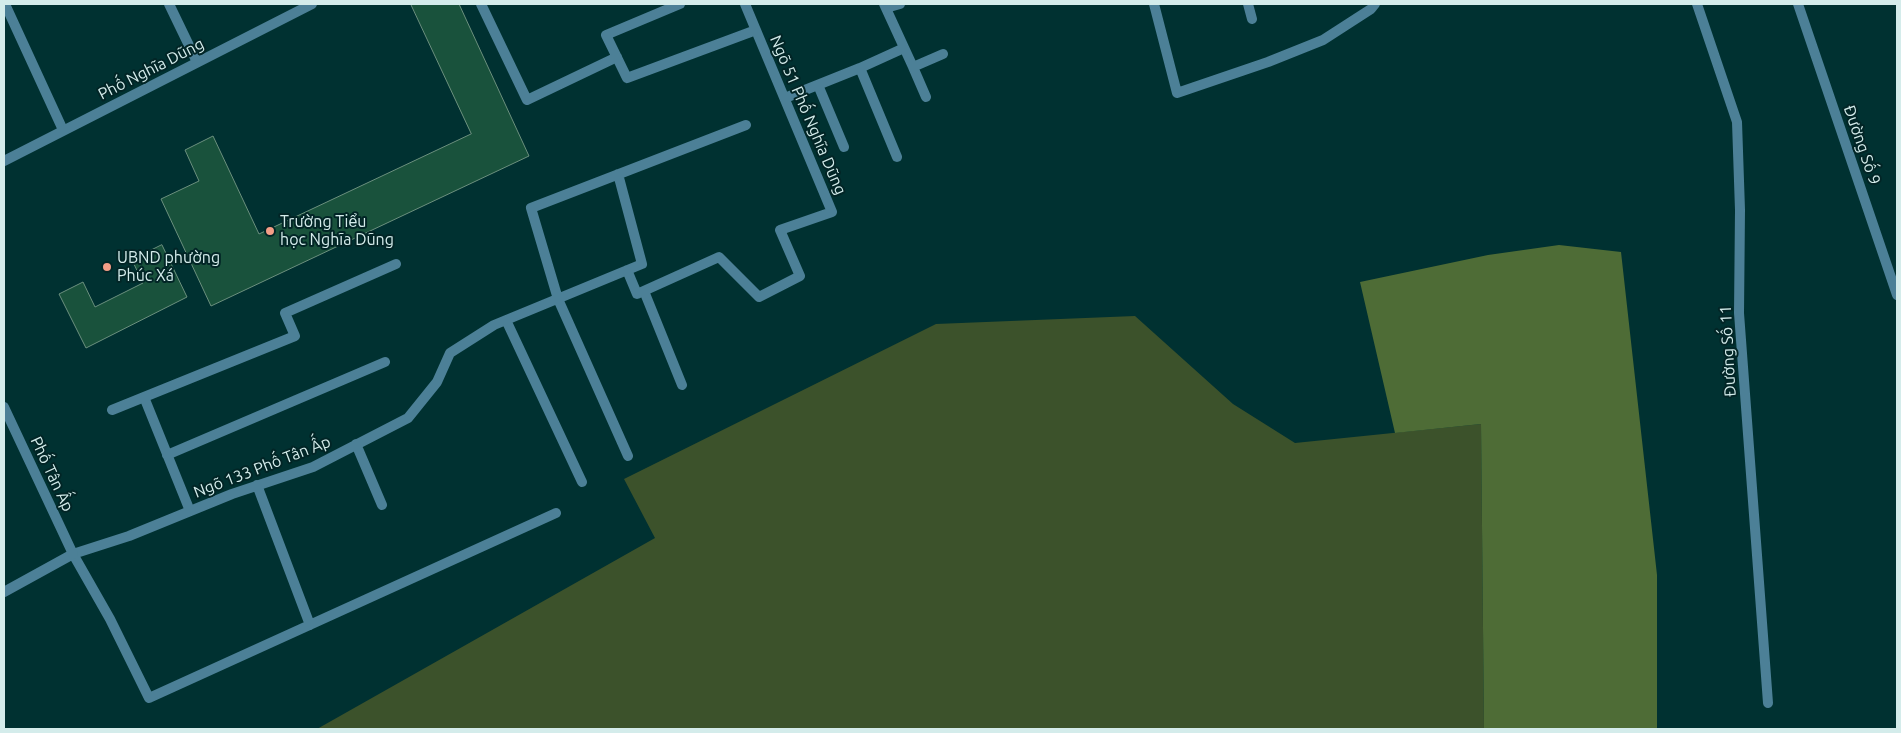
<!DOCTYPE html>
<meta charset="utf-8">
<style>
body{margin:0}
#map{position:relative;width:1901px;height:733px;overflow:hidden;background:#003131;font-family:Ubuntu,sans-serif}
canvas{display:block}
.frame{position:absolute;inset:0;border:5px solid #d4eceb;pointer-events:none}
</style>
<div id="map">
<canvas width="1901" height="733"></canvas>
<div class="frame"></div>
</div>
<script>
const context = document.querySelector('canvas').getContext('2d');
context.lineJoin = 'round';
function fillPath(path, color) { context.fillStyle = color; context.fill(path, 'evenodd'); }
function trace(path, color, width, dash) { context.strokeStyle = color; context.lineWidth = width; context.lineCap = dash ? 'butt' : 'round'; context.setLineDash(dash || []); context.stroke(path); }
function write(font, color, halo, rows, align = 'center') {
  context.font = font + ' Ubuntu,sans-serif'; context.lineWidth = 4; context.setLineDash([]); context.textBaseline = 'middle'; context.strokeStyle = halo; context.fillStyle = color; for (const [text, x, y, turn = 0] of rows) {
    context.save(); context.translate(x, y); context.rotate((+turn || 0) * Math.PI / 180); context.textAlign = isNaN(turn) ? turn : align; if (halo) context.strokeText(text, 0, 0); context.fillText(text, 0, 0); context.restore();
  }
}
fillPath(new Path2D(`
 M1135 316 1233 404 1295 443 1481 424 1484 729H317L655 538 624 479 936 324Z`), '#3c522b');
fillPath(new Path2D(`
 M1559 245 1621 252 1657 575V729H1484L1481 424 1395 433 1360 282 1488 255Z`), '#4e6c36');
const building = new Path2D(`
 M411 4H459L529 156 211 306 161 199 199 181 185 150 213 136 259 234 471 134Z
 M162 245 187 297 86 348 59 294 83 282 95 307 143 283 132 260Z`);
fillPath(building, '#19523c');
trace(building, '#6b907e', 1);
trace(new Path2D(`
 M5 4 63 130
 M169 4 197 62
 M481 4 527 100 617 57
 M680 4 606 35 627 78 756 30
 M884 4 913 67 943 54
 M1154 4 1177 93 1268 62 1323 40 1371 9 1375 4
 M1248 4 1252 19
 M1697 4 1737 122 1740 210 1739 313 1768 703
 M1798 4 1897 295
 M886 8 900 4
 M913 67 926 97
 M860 68 904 48
 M818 85 844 147
 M785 98 860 68 897 157
 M627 270 637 294 719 257 759 297 800 276 780 230 832 212 745 4
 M644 291 682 385
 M506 320 582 482
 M144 397 190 511
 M112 410 295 336 285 313 396 264
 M356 444 382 505
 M167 455 385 362
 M628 456 558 299 531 208 746 125
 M257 485 310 625
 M73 554 110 619 149 698 556 513
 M4 592 73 554 129 536 232 494 313 467 408 418 437 382 450 353 494 325 642 264 618 174`), '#4c8097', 10);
trace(new Path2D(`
 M4 161 312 4
 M4 407 73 554`), '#4c8097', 10);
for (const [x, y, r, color] of [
 [270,231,5,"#f49e87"],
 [107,267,5,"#f49e87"]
]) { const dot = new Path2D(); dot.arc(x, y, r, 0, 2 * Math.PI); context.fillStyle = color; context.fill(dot); trace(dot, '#022526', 2); }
write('16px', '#d4eceb', '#022526', [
 ["Phố Nghĩa Dũng",151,69,-27],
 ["Ngõ 51 Phố Nghĩa Dũng",808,115,67],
 ["Đường Số 9",1862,145,71],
 ["Đường Số 11",1728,351,-93],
 ["Ngõ 133 Phố Tân Ấp",262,467,-21],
 ["Phố Tân Ấp",52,474,65]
]);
write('16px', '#d4eceb', '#022526', [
 ["Trường Tiểu",280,222],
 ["học Nghĩa Dũng",280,240],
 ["UBND phường",117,258],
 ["Phúc Xá",117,276]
], 'left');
</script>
